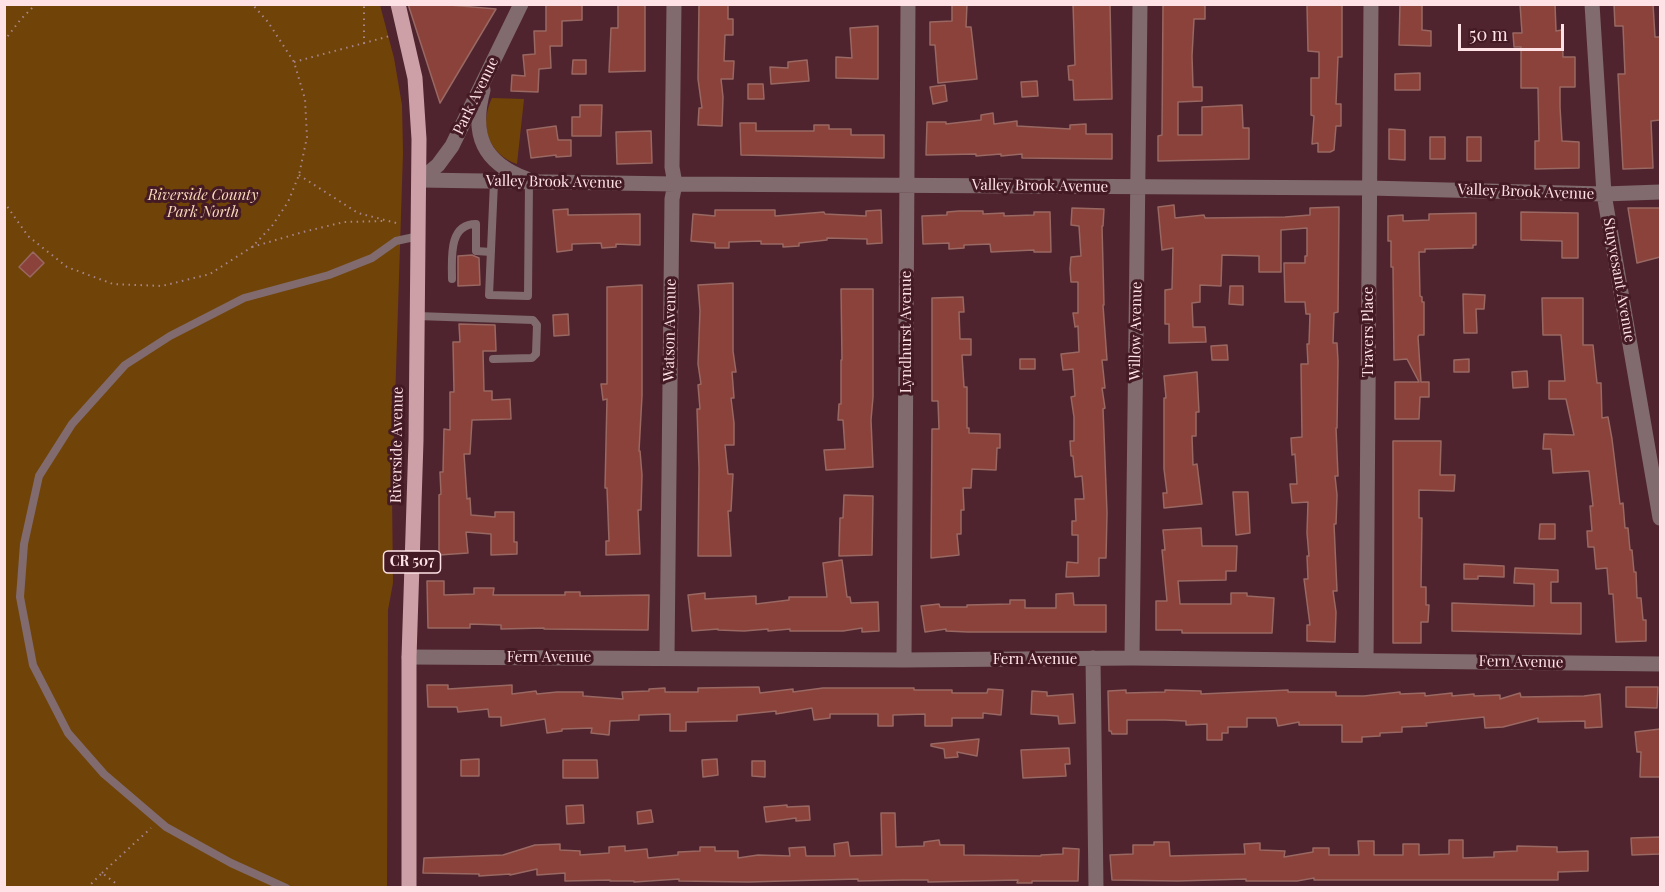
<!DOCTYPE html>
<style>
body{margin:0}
#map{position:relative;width:1665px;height:892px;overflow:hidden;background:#4f242e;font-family:"Playfair Display",serif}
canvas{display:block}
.frame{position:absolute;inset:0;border:6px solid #ffe2e6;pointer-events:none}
.scale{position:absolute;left:1458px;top:24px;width:106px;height:27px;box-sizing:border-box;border:3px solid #ffe2e6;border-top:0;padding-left:8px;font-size:18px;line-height:21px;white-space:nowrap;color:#ffe2e6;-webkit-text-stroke:4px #441a24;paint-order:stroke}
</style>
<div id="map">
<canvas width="1665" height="892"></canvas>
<div class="frame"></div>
<div class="scale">50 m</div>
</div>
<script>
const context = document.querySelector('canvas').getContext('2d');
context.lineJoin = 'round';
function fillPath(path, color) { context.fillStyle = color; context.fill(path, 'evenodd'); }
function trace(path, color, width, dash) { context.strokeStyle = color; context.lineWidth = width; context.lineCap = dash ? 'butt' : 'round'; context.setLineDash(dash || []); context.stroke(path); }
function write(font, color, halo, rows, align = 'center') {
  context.font = font + ' "Playfair Display",serif'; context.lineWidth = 6; context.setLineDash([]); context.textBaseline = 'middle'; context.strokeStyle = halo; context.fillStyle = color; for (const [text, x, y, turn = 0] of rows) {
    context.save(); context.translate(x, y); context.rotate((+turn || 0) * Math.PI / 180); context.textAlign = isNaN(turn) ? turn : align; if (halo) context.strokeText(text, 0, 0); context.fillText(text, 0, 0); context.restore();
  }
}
fillPath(new Path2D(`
 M5 5H380L394 58 402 105 403 153 392 494 393 583 388 610 387 887 5 888Z
 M492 98 524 99 517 164C488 154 479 125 492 98Z`), '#704408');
const building = new Path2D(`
 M408 4H438L496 9 440 103Z
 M546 4H582V20L562 21V46H550L551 68 539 69 538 92 511 91 512 75 525 76 523 55 535 54 534 31H546Z
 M618 4H645V71L609 72 611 28H618Z
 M699 4H728V19H733V35H725L724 61H734L733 79H721L723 97 722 126 698 125 699 108H702L698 79Z
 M952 4H967L966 27H971L977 79 938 83 935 45H930V22L952 21Z
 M1073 4H1110L1112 99 1074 100 1073 80H1069L1068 66 1075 65Z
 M1163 4H1205V19H1194L1192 56 1193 87H1202V101L1178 102V135H1202V107L1242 105 1243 128H1249V159L1158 161V136L1162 135Z
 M1307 4H1342V57H1338L1336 104H1341V126H1336L1334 150 1330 152H1318V143L1312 144 1314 116 1311 115V78H1319V52L1308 51Z
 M1400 4H1422V30L1431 31V46L1399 45Z
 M1520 4H1555L1556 31 1562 30 1563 57H1575V87H1560V107L1562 141 1579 142V168L1535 169V141H1539L1538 88H1521V47H1514L1513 33H1522Z
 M1614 4H1653L1655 37H1660V120L1651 121 1653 168 1623 169 1618 74H1625L1623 26H1615Z
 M878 26V79L836 78V57L852 58 850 28Z
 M573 60H586V74H572Z
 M807 60 809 81 771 84 770 67 788 68V62Z
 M1420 73V90H1395V74Z
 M1037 81 1038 96 1022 97 1021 82Z
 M748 84H763L764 99H748Z
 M945 85 947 101 933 104 930 87Z
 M580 105H602L601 136H572V117H580Z
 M993 113 994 124 1017 121V126L1070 129V125L1086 124V134H1112V159L1022 158V154L1001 156V154L976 156V154L926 155 927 122H946V124L981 120V115Z
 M740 123H756V131H814V125H829V129H851V135H884V158L741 155Z
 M556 126 558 140H571V156L556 157V155L531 158 527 130Z
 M1389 129 1405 130V160L1389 159Z
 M651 131 652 163 617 164 616 132Z
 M1430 137H1445V159H1430Z
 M1467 137H1481V161H1467Z
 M1174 205 1175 218 1204 215 1205 218 1285 217 1310 215V208L1339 207 1338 312 1334 313 1333 343H1337L1338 361 1337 428H1336L1338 476H1335L1337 495 1336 524H1334L1337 591H1333L1336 612 1335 642 1307 641V625H1310L1304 579H1308L1307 556H1309L1307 533 1308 502 1292 503 1290 484H1297L1295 454 1292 455 1291 438 1302 437 1301 364H1308L1307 344H1309L1310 314H1306L1305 302H1285L1284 263H1305V256H1307V228L1281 230V272H1259V256L1222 255 1221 286 1200 285V302L1192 303 1193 327H1205L1206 342 1169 343V324H1165V290L1172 289 1173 248 1162 250 1158 207Z
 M1072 208 1104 209 1103 226H1102L1104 305H1103L1107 360H1102L1105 388H1102L1105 408 1103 409 1104 433 1107 513 1106 558H1099V576L1066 577 1067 562 1078 563V535H1072V521H1076L1075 499H1084L1082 476 1075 477 1073 456H1071L1070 441H1074V417L1071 397 1075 396 1073 369 1063 370 1061 354 1079 352 1078 326 1075 327 1073 313H1078V282H1071L1070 269 1071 257 1081 256 1079 226 1071 225Z
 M1628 208H1660V257L1637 263Z
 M568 209V215L640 214V245L616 244V247L602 248 601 243 572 244V250L557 252 553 210Z
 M715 210H775V216L824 212 825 214 866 216V211L881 210 882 243 867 244V239L827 238V240L799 243V246L783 247V244H761V241L729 242V248H715V243L691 241 693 214 715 216Z
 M959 211H983V214L1004 213V216L1034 215V212H1050L1051 252H1034V250L991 252 990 244 964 245V248L949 249V243L923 244 922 216 947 215V212Z
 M1521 212 1578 213V258H1562V241L1521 240Z
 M1476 213V245H1473V248L1425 249V252H1419L1420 296 1422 297V302H1424V335H1419L1418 337 1421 382H1429V397H1420L1419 419H1395V382H1419L1407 359 1394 360 1393 267H1391V241H1388V216L1403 215V221L1429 220V214Z
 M33 252 44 263 30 277 19 267Z
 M472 255 479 258 480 285 458 286V256Z
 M733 283V351L736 372H732L734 398H731L734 423V445H725L728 474H733L731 511H728L731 556H698L699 469 697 409H700L698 385 701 384 698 364 700 311 698 285Z
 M642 285V396L639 451H640L642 475 641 510H638L640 554 606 555V541H609L607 488H605L607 399 603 400 601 384H607V287Z
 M1230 286H1243V305L1229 304Z
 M841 289H873V397L871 420 873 467 826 470 824 450 845 449 843 420H838L839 404H841V360H842Z
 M1463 294 1485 295 1484 309H1476L1477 333H1464Z
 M963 297 964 312H959L960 339H971V355H962L964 387H967V428H969V433L1000 434V448H997L996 470 972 469 971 488H963L964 510H961V534H957L959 555 931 558 932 429H939L938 401H932V298Z
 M1542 298H1583V345H1593L1597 383H1601L1602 418 1608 417 1612 439 1620 504 1623 503 1625 528H1628L1630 550H1632L1634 572H1636L1637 598H1641L1643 620H1646V641L1616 642 1613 594H1609L1607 568 1596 569 1594 547H1588L1587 531H1592L1590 506H1593L1589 471 1553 473 1551 449H1543L1544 434 1574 435 1566 399H1549V381H1565L1561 335H1543Z
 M568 314 569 335 554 336 553 315Z
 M459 324 495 325 496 351H483L484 391H492V400L510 399 511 419 472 420 470 454H464L467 499 470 498 471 515 495 517V512H514V542H517V554L491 555V534L466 532 468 553 439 555V495L441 494 440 472H443L444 429 450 430V392H454L453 342H460Z
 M1227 345 1228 360H1212L1211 346Z
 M1020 359H1035V369H1020Z
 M1469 359V372H1454V360Z
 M1527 371 1528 387 1513 388 1512 372Z
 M1197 372 1199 412H1196V436H1192L1193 465 1197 464 1202 504 1164 508 1163 493H1167L1164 469V398H1166L1164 376Z
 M1393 441H1441L1440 475H1455L1454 491 1419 490V518H1422L1421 587H1426V605H1429L1428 622H1421V643H1393Z
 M1233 492H1248L1250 533 1236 535Z
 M844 495 873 496 872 555 839 556 840 518H843Z
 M1540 524H1555V539H1539Z
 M1201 528 1202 546H1237L1236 571H1226V580L1178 581 1180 604H1231V593H1247V596L1274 598 1272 633H1182V630H1156V601H1167L1162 550H1165L1163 530Z
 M842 560 847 597H850L851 603 878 602 879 631 862 632V628L843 631H790V629L768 631V629L744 631 718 630V629L692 631 688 595 705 593V599L756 596V604L789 600V597H827L823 563Z
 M1464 564 1504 566V577L1478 576V579H1464Z
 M1515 568 1558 570V582H1551V603H1581V634L1452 631V603L1534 606V584L1514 583Z
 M427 581H444V595L474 594V588H494L493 595H565V592H580V596L649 595 648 630 544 629V628L501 629V625L470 624V628H428Z
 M1073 593 1074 605H1106V632H968L946 631V629L925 632 921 606 939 604 940 607H967V605L1010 604V600H1025V608H1056V594Z
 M427 685H448V689L512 685V694L536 691 537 694 557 692H583V696L623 699 622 692 649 691V689L665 688V692H698V688L759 687 760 693 793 689V692L823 688H914V690H952V693H987L988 689 1003 690 1001 715 983 713V718H952V726H925V714L893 715V726H878V714H830V718L814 720 812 708 776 714V711L737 715V721L686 722V731H670V714L639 715V720L610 721 609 735 591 733 592 728 562 729V731L547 733 545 719 501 726V717H489L488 709 458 712 457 707H428Z
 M1626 687H1658L1657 708 1626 707Z
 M1126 690V693L1165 692V690L1201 691V694L1288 690V692H1336V696H1364L1400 692V694L1425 693V696L1452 693V696L1474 694V696L1500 695V699L1520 693 1521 697 1584 696 1600 694 1602 727 1585 728V721L1538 722V718L1503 727 1485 728 1484 717 1426 723 1427 726 1402 727V732L1380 733V736L1362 737V742H1342V725H1299V722L1278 726 1276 718H1247V727H1228V733H1222V740H1207V724L1186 725V721L1165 720H1127V734H1112L1111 731H1109L1108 691Z
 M1032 691 1047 692V696L1073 694 1075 723 1059 724 1058 716 1031 714Z
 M1660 729V777H1640L1641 752H1637L1635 732Z
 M979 739 977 756 957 752 958 757 945 758 944 749 931 746V744Z
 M1069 748 1070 764H1065L1066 776 1023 778 1021 750Z
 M479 759V776H461V760Z
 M717 759 718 775 703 777 702 760Z
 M563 760H597L598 778H563Z
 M752 761H765V777L752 776Z
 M583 805 584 823 567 824 566 806Z
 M787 805V807L809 806 810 820 796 821V818L766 822 764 807Z
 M651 810 653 822 638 824 637 812Z
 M881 813H895L896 847 924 846V842L939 840 940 845H964V855L1041 856V855L1063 854V848L1079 849 1078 881H1032V883H1017L1018 880 928 882V880H903L858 881V879L748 882 679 881V879L634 882V881H610V880L565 881V873L537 875V869L510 875V874L479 876V874L423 873 424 858 503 855 535 845 560 844V850L580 851V855L609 853V847L625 846V851L647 849 648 858 678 855V852L700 851V847H715V851H738V858L758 855 790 856 789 848 805 847 806 856H835L834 844 848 842 850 856 882 855Z
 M1660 837V854L1632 855 1631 838Z
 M1449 840H1463V858L1494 857V852L1517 851V846L1557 847V852L1588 851V871L1558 872V880H1314V878L1297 881H1246V879L1178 881 1112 880 1110 855 1133 854V845H1154V842H1169L1170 856 1245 854 1244 844 1260 843V850L1285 851 1284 857 1313 852V848H1329V855H1359L1358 841H1374V855H1403V844H1419V855L1449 854Z`);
fillPath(building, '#8a423b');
trace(building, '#996862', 1.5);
trace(new Path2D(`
 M4 41 21 19 36 4
 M364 44V4
 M294 62 390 36
 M299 175 358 213 400 224
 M4 202 28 236 67 267 113 284 162 286 210 274 252 247 272 226 288 202 299 175 307 137 305 99 294 62 268 22 252 4
 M252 247 303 232 344 222 384 221
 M102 873 151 828
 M87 888 102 873 118 885`), '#a8848b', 2, [1.5, 4.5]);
trace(new Path2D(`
 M494 182 489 295 528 296 529 182
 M452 279C452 259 448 224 476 224V251L491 252
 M417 316 533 320 537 325 536 354 532 358 493 359
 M286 888 231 863 166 827 104 774 68 733 33 665 20 597 24 544 39 476 72 424 125 365 170 336 244 298 329 275 372 258 396 241 419 236`), '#816b6e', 8);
trace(new Path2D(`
 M1592 4 1604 194 1660 518
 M483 90C471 135 483 163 527 179
 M420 180 675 184 1369 188 1604 194 1660 192
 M409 657 904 660 1132 658 1660 664
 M667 657 672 199 675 184 672 167 674 4
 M1093 658 1096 888
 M1132 658 1140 4
 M904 660 908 4
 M1366 660 1371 4`), '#816b6e', 15);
trace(new Path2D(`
 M420 180 438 165 452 146 521 4`), '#816b6e', 15);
trace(new Path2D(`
 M398 4 415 78 419 139 416 441 409 657V888`), '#cda0a7', 15);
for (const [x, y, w] of [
 [412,562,57]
]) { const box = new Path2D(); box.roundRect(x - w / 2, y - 11, w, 22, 4.5); context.fillStyle = '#441a24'; context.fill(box); trace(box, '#ffe2e6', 1.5); }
write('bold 14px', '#ffe2e6', null, [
 ["CR 507",412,562]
]);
write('15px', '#ffe2e6', '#441a24', [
 ["Park Avenue",476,96,-64],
 ["Valley Brook Avenue",554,182,1],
 ["Valley Brook Avenue",1040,186,1],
 ["Valley Brook Avenue",1526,192,2],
 ["Stuyvesant Avenue",1619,280,80],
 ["Watson Avenue",670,330,-89],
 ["Willow Avenue",1136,331,-89],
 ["Lyndhurst Avenue",906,332,-90],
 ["Travers Place",1368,332,-90],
 ["Riverside Avenue",397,445,-89],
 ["Fern Avenue",549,657],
 ["Fern Avenue",1035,659],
 ["Fern Avenue",1521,662,1]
]);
write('italic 15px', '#f8dabc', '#441a24', [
 ["Riverside County",203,195],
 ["Park North",203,212]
]);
</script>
